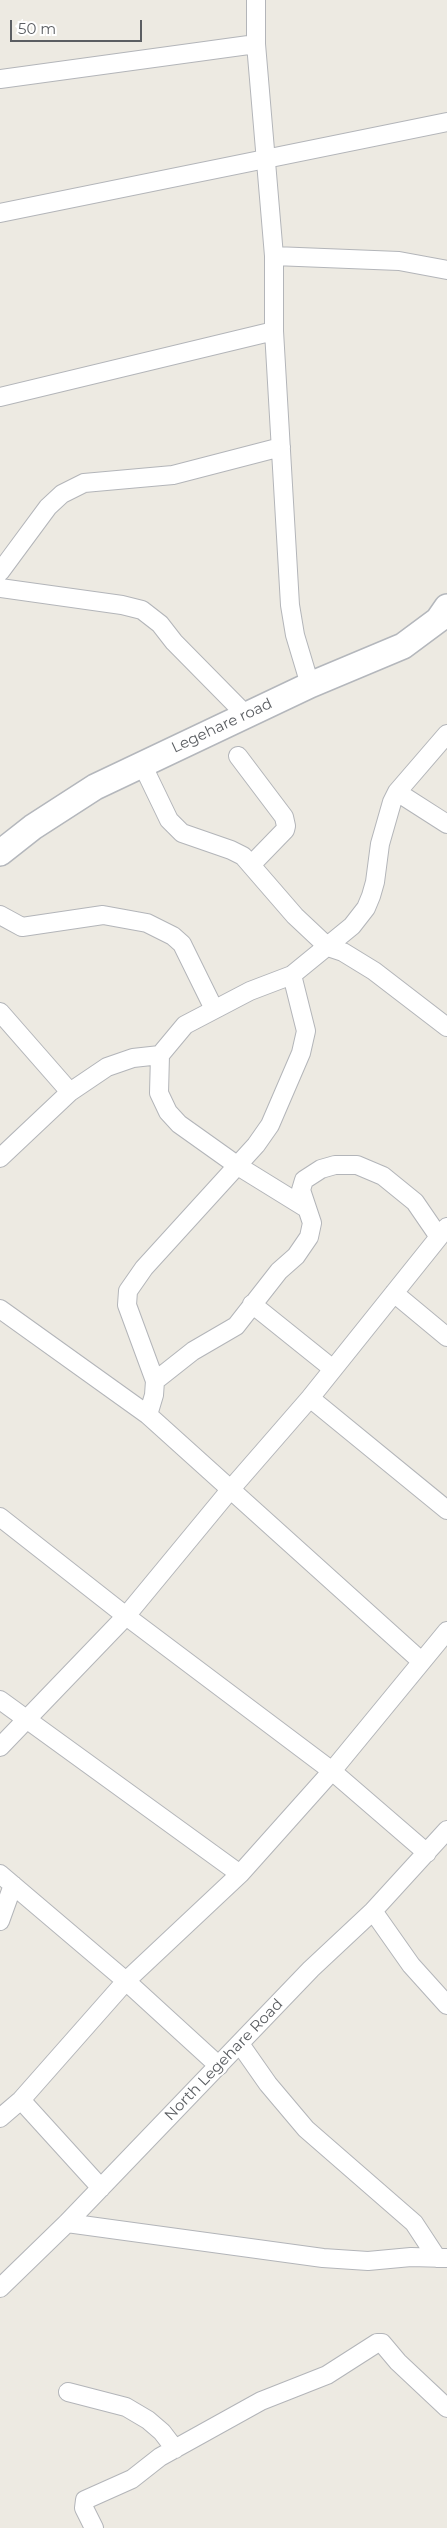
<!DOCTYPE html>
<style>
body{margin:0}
#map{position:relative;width:447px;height:2528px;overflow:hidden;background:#edeae2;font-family:Montserrat,sans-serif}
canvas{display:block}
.scale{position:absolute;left:10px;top:20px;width:132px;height:22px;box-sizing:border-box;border:2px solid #5b5e62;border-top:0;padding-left:6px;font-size:15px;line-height:18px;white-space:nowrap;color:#5b5e62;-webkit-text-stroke:4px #fff;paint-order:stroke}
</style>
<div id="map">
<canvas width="447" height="2528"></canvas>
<div class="scale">50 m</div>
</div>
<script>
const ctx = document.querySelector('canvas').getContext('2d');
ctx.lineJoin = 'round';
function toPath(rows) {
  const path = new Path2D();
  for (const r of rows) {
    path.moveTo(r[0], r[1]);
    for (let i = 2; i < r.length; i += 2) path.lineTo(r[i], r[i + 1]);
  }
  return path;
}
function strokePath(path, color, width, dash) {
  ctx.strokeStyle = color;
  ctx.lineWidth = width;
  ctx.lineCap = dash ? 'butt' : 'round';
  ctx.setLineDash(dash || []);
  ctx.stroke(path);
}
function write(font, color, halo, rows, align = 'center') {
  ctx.font = font + ' Montserrat,sans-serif';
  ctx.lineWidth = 4;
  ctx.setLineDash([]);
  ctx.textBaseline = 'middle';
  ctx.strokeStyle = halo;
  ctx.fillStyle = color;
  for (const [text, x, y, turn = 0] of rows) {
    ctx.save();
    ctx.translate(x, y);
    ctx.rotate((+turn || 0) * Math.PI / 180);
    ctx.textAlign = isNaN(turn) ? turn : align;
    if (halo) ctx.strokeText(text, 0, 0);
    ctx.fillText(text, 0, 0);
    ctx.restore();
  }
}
const minor = toPath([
 [256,0,256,44,274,256,274,331,290,605,295,635,310,685],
 [0,79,256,44],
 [0,213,447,122],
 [274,256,399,261,447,270],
 [0,397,274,331],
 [0,572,48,507,62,494,84,483,173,475,281,447],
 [0,588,122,605,142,610,160,624,174,642,246,715],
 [238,756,284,817,286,826,285,830,252,864],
 [142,764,169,820,182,833,231,850,243,856,295,916,328,947,343,952,374,971,447,1027],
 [397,792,447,824],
 [0,915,22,927,103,915,147,923,173,936,182,944,214,1009],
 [0,1012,70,1092,0,1158],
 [160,1055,159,1093,168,1112,179,1124,238,1166,306,1208],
 [70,1092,107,1067,133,1058,160,1055,185,1025,250,991,292,975,352,926,366,908,371,896,375,882,380,844,392,802,397,792,447,734],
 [394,1293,447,1337],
 [252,1304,333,1369],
 [0,1309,148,1415,421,1661],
 [155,1381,193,1351,236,1326,279,1271,296,1256,309,1237,312,1223,301,1190,304,1180,321,1169,335,1165,357,1165,383,1176,415,1202,439,1237],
 [310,1398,447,1510],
 [148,1415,154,1395,155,1381,127,1305,128,1291,144,1268,256,1145,270,1125,301,1053,306,1031,292,975],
 [0,1517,126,1616,332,1771,427,1853],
 [0,1700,240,1874],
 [0,1747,126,1616,230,1490,310,1398,447,1227],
 [0,1874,126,1981,219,2066],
 [373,1911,411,1965,447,2005],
 [0,1921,13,1885],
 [240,2044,268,2084,306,2129,414,2223,437,2258],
 [21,2100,101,2188],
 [0,2118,21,2100,126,1981,240,1874,332,1771,447,1631],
 [67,2223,323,2258,368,2261,411,2257,447,2258],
 [0,2288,67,2223,311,1969,373,1911,447,1830],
 [68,2392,126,2407,148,2420,162,2432,175,2449],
 [94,2528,84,2508,85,2500,132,2479,160,2457,261,2401,327,2375,377,2343,382,2343,398,2362,447,2408]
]);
const secondary = toPath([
 [0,853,33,827,95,787,310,685,403,646,438,620,447,607]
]);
const streetNames = [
 ["Legehare road",222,726,-25],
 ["North Legehare Road",224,2060,-46]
];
strokePath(minor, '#b3b5b9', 20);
strokePath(secondary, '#b4b7bc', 28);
strokePath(minor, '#fff', 18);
strokePath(secondary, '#fff', 25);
write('15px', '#5b5e62', '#fff', streetNames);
</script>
